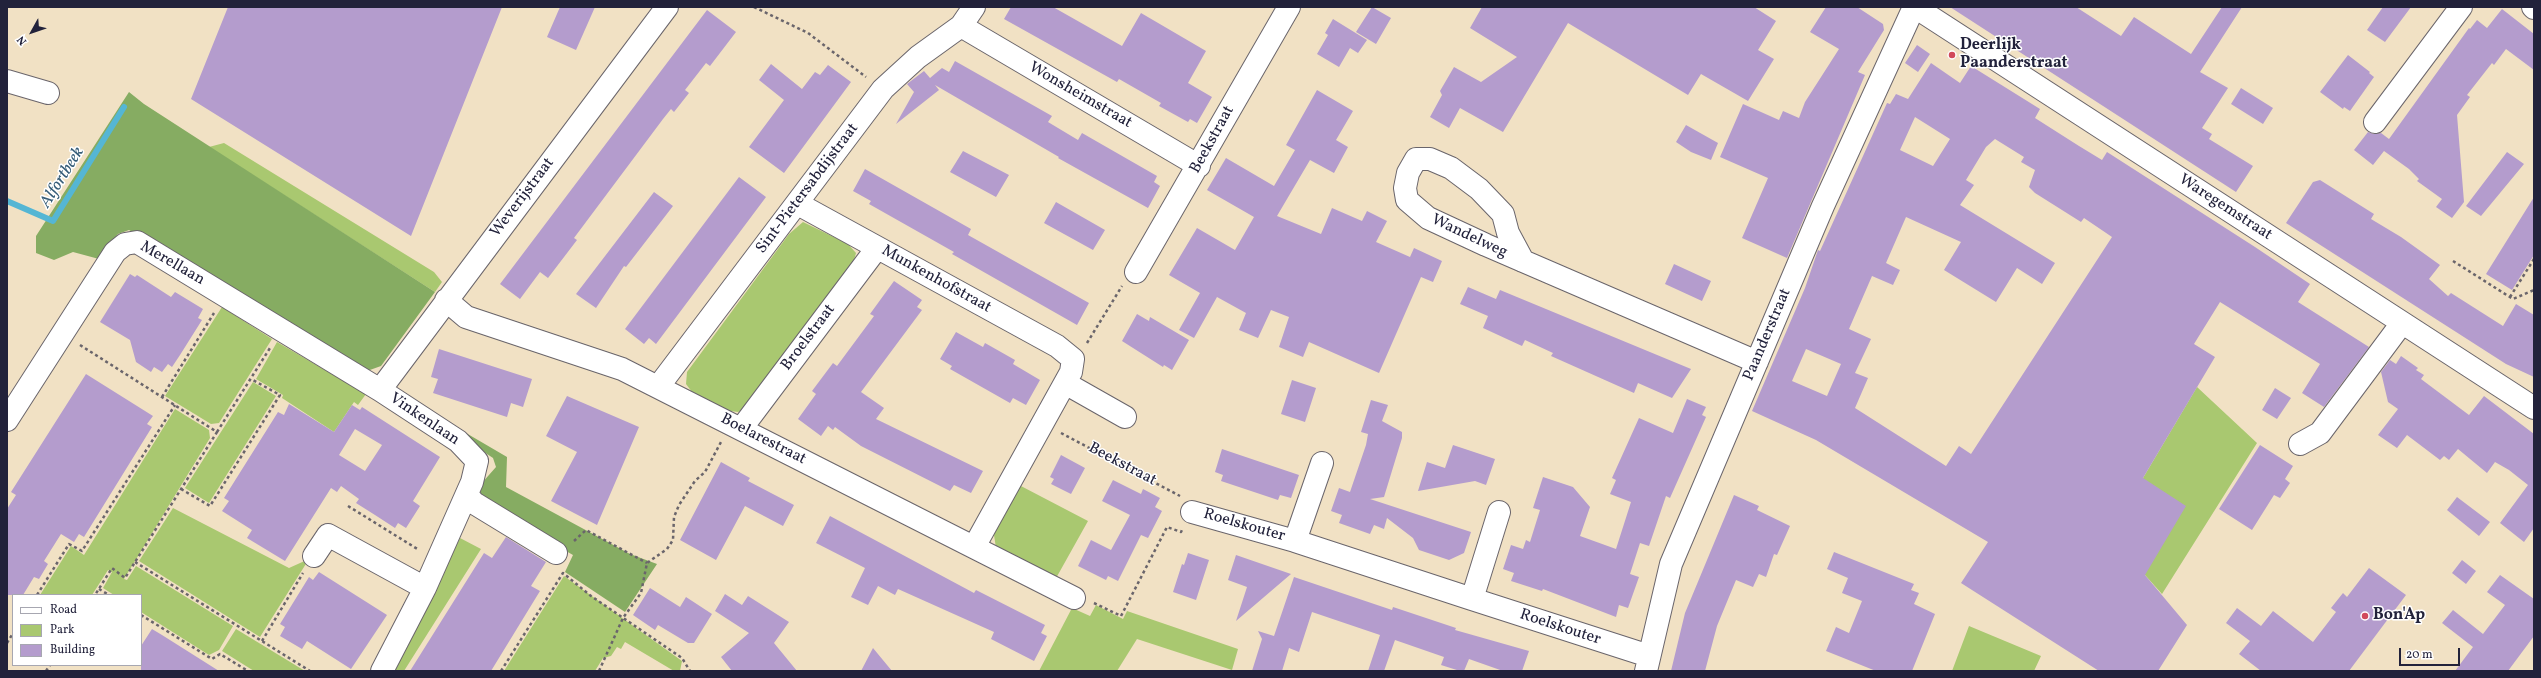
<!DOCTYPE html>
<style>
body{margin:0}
#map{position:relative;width:2541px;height:678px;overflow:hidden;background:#f1e1c4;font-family:Vollkorn,serif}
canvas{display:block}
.frame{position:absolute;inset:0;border:8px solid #22223b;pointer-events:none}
.legend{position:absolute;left:12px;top:594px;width:130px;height:72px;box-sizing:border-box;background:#fff;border:1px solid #a7a7b1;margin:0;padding:5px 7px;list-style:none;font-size:12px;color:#22223b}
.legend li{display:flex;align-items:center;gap:8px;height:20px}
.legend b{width:20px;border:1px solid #a7a7b1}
.north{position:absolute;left:12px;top:12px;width:40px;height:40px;-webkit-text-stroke:3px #fff;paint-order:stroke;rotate:230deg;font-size:11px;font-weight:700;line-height:16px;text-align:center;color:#22223b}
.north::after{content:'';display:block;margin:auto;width:14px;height:18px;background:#22223b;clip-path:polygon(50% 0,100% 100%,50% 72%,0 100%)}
.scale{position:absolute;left:2399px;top:648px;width:61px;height:18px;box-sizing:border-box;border:2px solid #22223b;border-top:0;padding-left:5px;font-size:12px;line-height:14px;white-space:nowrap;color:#22223b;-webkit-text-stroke:3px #fff;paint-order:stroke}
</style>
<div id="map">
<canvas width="2541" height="678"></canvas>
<div class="frame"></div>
<ul class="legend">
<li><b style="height:5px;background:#fff"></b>Road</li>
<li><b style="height:11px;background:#a9c870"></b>Park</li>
<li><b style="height:11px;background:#b49ccd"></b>Building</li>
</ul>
<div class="north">N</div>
<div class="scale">20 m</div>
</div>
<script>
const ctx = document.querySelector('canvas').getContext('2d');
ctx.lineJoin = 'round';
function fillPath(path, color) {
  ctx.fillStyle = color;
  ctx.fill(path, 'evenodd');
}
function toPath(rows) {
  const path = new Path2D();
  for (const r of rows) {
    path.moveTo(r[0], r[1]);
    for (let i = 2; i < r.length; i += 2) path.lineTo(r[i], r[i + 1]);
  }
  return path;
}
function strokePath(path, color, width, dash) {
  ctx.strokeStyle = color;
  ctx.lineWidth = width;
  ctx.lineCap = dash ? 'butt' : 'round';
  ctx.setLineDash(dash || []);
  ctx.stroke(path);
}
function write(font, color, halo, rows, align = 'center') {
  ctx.font = font + ' Vollkorn,serif';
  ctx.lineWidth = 3;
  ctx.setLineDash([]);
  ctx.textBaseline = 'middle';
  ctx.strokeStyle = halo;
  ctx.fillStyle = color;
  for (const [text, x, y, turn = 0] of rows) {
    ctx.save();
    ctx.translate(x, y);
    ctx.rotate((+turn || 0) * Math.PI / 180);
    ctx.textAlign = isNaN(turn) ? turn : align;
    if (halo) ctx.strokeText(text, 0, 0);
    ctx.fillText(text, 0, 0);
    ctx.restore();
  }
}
const green = toPath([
 [224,143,434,272,442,282,435,292,209,147],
 [803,222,848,244,856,253,852,268,749,407,738,412,730,411,692,392,686,384,687,372,789,234],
 [222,307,272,339,219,423,211,424,165,396],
 [277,342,366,394,358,405,354,402,334,432,282,398,283,395,256,379],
 [253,382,276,396,209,503,185,488],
 [2197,387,2257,443,2162,594,2145,575,2143,478],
 [175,409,209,430,210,438,124,579,127,580,136,566,233,626,219,650,209,655,141,612,141,595,114,595,103,588,112,572,108,570,92,595,40,595,71,546,84,555],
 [1019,485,1088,521,1055,580,996,548,994,535,997,524],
 [173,508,289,568,309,559,260,637,139,561],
 [460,538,481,549,404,671,393,671],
 [564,576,682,661,680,671,674,671,625,642,621,649,617,647,611,656,603,658,595,671,504,671],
 [1096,605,1123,619,1127,611,1238,649,1232,670,1137,639,1117,671,1039,671,1072,608,1090,616],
 [1969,626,2041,656,2034,671,1952,671],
 [236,629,305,671,254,671,222,651]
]);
const forest = toPath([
 [129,92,144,104,435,292,381,366,367,371,129,230,118,234,99,259,73,252,54,260,36,253,36,236],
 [466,433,507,457,506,487,630,554,657,564,625,612,565,572,573,555,494,510,480,497,481,484,496,467,493,458,463,438]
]);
const stream = toPath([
 [7,201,53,221,124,107]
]);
const building = toPath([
 [228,7,502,7,411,236,191,99],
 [560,7,595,7,576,50,547,37],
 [1011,7,1053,7,1122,46,1141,13,1206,51,1188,83,1212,97,1197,123,1190,119,1188,122,1159,106,1161,103,1119,79,1117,82,1004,19],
 [1372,7,1391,18,1376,44,1356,32],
 [1482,7,1754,7,1776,21,1758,50,1774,59,1748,101,1701,74,1688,95,1568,23,1503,132,1460,108,1449,128,1430,117,1442,95,1440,91,1454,67,1481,82,1517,57,1470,28],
 [1826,7,1857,7,1883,24,1884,30,1858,72,1865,75,1787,258,1742,238,1768,178,1720,157,1743,104,1779,120,1783,111,1799,118,1805,102,1839,49,1810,32],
 [1950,7,2076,7,2121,36,2134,17,2191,54,2222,7,2242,7,2200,72,2228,88,2202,128,2212,134,2209,139,2253,166,2236,192],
 [2383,7,2411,7,2385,42,2367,30],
 [2502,9,2534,34,2534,70,2506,49,2494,65,2492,63,2467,95,2470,97,2457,115,2464,202,2452,218,2436,207,2442,199,2417,181,2419,179,2409,169,2384,151,2373,165,2354,150,2368,132,2374,134,2381,133,2389,139,2469,28,2470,29,2477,20,2487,28],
 [707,10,736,32,710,66,706,63,685,90,689,93,674,112,671,109,663,119,574,238,577,240,548,278,540,272,520,299,500,284],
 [1333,19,1367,40,1358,53,1350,48,1339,67,1317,54,1328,35,1325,33],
 [1917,45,1930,54,1918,72,1905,63],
 [2348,55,2370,72,2369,73,2374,77,2350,111,2344,107,2343,109,2320,92],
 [955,61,1052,116,1048,122,1078,140,1082,133,1157,176,1154,182,1160,186,1148,208,1058,158,1059,157,935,85,939,90,896,124,914,92,907,84,924,71,930,78,942,68,949,72],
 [1931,63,1960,83,1971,66,2040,109,2035,118,2079,146,2102,160,2107,152,2255,247,2310,284,2298,302,2369,347,2324,407,2302,393,2320,364,2220,302,2194,344,2215,357,2143,478,2186,506,2145,575,2187,625,2158,671,2099,671,1961,583,1988,542,1816,440,1752,411,1805,288,1818,250,1820,251,1887,103,1890,104,1896,94,1908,99],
 [1915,117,1950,139,1933,166,1900,150],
 [1995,139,2024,157,2021,162,2035,170,2029,187,2035,193,2081,222,2084,218,2112,237,1971,454,1959,446,1946,466,1855,408,1868,378,1855,373,1871,339,1849,329,1872,276,1893,285,1900,270,1886,263,1906,217,1961,242,1944,270,1996,302,2017,268,2042,284,2055,263,1960,205,1974,185,1966,180,1986,147],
 [1806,349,1841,364,1827,396,1792,381],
 [771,64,802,89,815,72,820,75,828,65,851,82,784,173,749,147,784,100,759,80],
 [2241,88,2273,108,2263,124,2231,104],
 [1317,90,1353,111,1336,140,1348,147,1334,173,1310,160,1277,216,1321,234,1332,208,1362,221,1367,211,1387,221,1376,242,1410,257,1414,248,1442,261,1433,282,1421,277,1379,373,1309,342,1303,357,1279,347,1289,317,1271,310,1258,338,1239,330,1246,313,1217,297,1194,338,1179,330,1200,293,1169,275,1197,228,1235,250,1254,217,1207,190,1226,158,1274,186,1295,150,1286,145],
 [1686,125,1718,143,1711,160,1691,152,1676,142],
 [963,151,1009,175,996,197,950,172],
 [2507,152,2524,164,2481,216,2466,206],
 [865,169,971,229,968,235,1089,303,1077,325,952,254,954,252,869,204,871,201,853,191],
 [739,177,766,197,656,344,649,338,644,344,625,329],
 [2320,180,2374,214,2371,219,2401,237,2440,265,2429,279,2448,296,2451,293,2503,326,2516,304,2534,315,2534,377,2506,364,2286,223,2313,182],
 [654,192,673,206,626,267,624,266,596,308,576,294],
 [2534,197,2534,255,2512,290,2486,274],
 [1056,202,1105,230,1093,250,1044,223],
 [1674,264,1711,281,1702,301,1665,284],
 [130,274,135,277,137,275,171,297,175,292,203,309,198,318,202,320,180,355,172,367,168,364,162,372,154,367,151,372,136,362,130,340,100,322],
 [894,281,922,300,917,307,922,310,861,392,884,408,876,419,983,471,971,493,954,485,950,491,861,446,835,427,833,430,828,426,821,436,798,419,816,394,812,391,833,363,837,366,874,316,870,314],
 [1468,287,1496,299,1500,290,1691,369,1672,398,1638,383,1634,393,1551,356,1553,353,1525,340,1522,346,1483,328,1488,316,1460,304],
 [1137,314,1149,321,1150,317,1189,340,1172,370,1164,365,1163,367,1122,341],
 [956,332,983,347,985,343,1015,360,1013,364,1040,380,1026,405,1013,398,1010,403,950,369,952,366,940,359],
 [439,349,532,379,523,407,511,403,507,417,433,393,438,379,431,377],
 [2401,356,2418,368,2416,370,2424,375,2421,379,2469,415,2484,396,2534,434,2534,528,2524,542,2500,523,2528,485,2509,470,2495,462,2487,473,2458,449,2449,460,2444,456,2440,460,2407,435,2397,448,2378,435,2398,409,2388,402,2381,372,2390,360,2396,364],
 [86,374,153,416,147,424,152,427,84,537,79,534,74,542,61,534,44,561,48,564,39,579,34,577,23,595,7,595,7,509,16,495,11,492],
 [1292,380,1316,388,1305,422,1281,414],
 [2275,388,2291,398,2277,419,2262,410],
 [567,396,639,427,597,525,551,501,577,452,546,436],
 [1687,399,1706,407,1702,415,1706,417,1670,498,1666,496,1649,546,1640,543,1630,574,1639,577,1628,608,1619,605,1616,617,1543,589,1542,591,1511,581,1514,573,1503,569,1511,545,1523,549,1526,540,1530,542,1540,510,1533,508,1543,477,1573,487,1590,507,1580,536,1616,549,1631,502,1610,494,1616,480,1612,478,1639,418,1673,433],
 [1371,400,1388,405,1382,421,1402,432,1402,438,1384,497,1370,499,1471,532,1464,553,1449,560,1419,550,1413,538,1387,518,1384,529,1374,525,1370,534,1339,523,1342,515,1331,511,1339,488,1350,492,1366,445,1368,434,1361,432],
 [289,404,334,432,352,405,360,410,362,407,440,457,413,501,420,506,406,528,398,523,395,528,375,515,356,503,359,499,341,486,337,492,331,488,285,561,247,538,252,530,222,511,229,501,224,498,278,412,284,415],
 [355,429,382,445,365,471,339,455],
 [1453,445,1495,459,1486,485,1475,481,1418,491,1427,462,1445,468],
 [2260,445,2293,466,2285,479,2290,483,2280,498,2274,495,2252,530,2219,509],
 [1222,449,1299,475,1291,498,1280,495,1278,500,1221,481,1223,475,1215,472],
 [1061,455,1085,468,1071,494,1051,484,1054,479,1050,477],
 [721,462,750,478,748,481,794,505,783,526,745,506,716,560,680,540],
 [1113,480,1141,494,1143,489,1160,498,1155,507,1162,511,1148,538,1141,535,1118,581,1108,576,1106,580,1078,566,1091,540,1111,550,1130,515,1102,501],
 [1734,495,1759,506,1757,510,1790,526,1777,555,1774,554,1766,577,1759,574,1753,587,1736,580,1717,626,1705,671,1671,671,1685,613],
 [2457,497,2490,522,2479,536,2447,510],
 [830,516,974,593,976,590,1045,625,1041,633,1047,636,1034,661,991,639,994,632,898,589,895,595,878,586,868,605,851,597,865,568,816,543],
 [506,537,546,562,531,586,540,591,491,671,410,671,484,553,492,558],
 [1834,552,1914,584,1911,590,1919,593,1914,604,1935,614,1912,671,1876,671,1826,651,1836,627,1849,633,1862,601,1842,593,1848,578,1827,569],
 [1188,553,1209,560,1196,600,1173,592,1182,564,1184,565],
 [1236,555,1291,574,1236,621,1247,587,1228,580],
 [2462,560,2476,571,2466,584,2452,573],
 [2369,568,2406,595,2349,671,2261,671,2239,654,2250,641,2226,623,2237,608,2261,626,2273,611,2313,642,2336,612,2331,608,2343,593,2347,597],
 [319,572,387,615,351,669,307,641,302,649,280,636,285,627,280,624,309,577,313,580],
 [2500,575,2534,599,2534,636,2508,671,2455,671,2473,647,2442,623,2453,610,2483,634,2505,605,2487,592],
 [1294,577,1392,610,1393,607,1456,628,1455,630,1529,651,1522,671,1503,671,1469,659,1464,671,1460,671,1441,665,1444,657,1395,640,1384,671,1368,671,1380,635,1312,612,1299,652,1289,648,1282,671,1252,671,1262,639,1258,631,1274,636],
 [650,588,680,607,686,597,712,614,694,643,688,643,658,625,655,630,633,615],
 [725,594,742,605,748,596,789,622,774,643,797,671,732,671,721,657,749,633,715,611],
 [152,629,162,635,219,671,141,671,141,646],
 [873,648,892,671,861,671]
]);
const path = toPath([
 [754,7,808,33,866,77],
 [2453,261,2513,299,2534,290],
 [2510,297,2534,259],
 [1087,343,1122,286],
 [80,345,217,432,125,578,112,568,95,595],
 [162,397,214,313],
 [217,432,270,348],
 [1061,433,1180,496],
 [181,489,210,506,280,395,251,379],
 [348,506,419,550],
 [574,541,586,530,647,563],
 [135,562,310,671],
 [99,589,109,595],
 [37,595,69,544,82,551,175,405],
 [1094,603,1121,616,1167,527,1181,532,1182,530],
 [141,615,212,659,220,654,248,671],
 [262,641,303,573],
 [7,643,13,633],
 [46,671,50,665],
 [501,671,563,573,591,596,682,658,690,671],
 [599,671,623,618,641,593,647,563,667,549,673,540,674,517,679,505,695,481,705,472,721,442]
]);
const minor = toPath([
 [1915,7,2534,408],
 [2533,7,2534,8],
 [961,26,1199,166],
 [7,81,48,93],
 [2375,122,2461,7],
 [798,204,1057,346,1073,359,1071,372,974,547],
 [1523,261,1508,233,1503,214,1479,189,1451,168,1430,159,1416,159,1408,173,1405,188,1407,200,1428,218,1486,245,1523,261,1757,362],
 [1136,272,1289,7],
 [446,300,466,317,622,369,1074,598],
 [1065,383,1125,417],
 [658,387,883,89,918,57,961,26,974,7],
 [380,390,667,7],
 [7,420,115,252,125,244,137,242,380,390,458,441,477,461,472,482,425,588,382,671],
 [741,429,877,248],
 [2300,444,2320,433,2402,323],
 [467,495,474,503,556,553],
 [1192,512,1295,541,1322,463],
 [1295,541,1472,599,1499,512],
 [314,556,328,535,425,588],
 [1472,599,1649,656],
 [1646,671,1671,564,1823,206,1914,7]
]);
const markers = [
 [1952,55,4,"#d1495b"],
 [2365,616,4,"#d1495b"]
];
const poiNames = [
 ["Deerlijk",1960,46],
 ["Paanderstraat",1960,64],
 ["Bon'Ap",2373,616]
];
const streetNames = [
 ["Wonsheimstraat",1080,96,30],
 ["Beekstraat",1213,140,-61],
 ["Sint-Pietersabdijstraat",808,189,-53],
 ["Weverijstraat",523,198,-53],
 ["Waregemstraat",2225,208,33],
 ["Wandelweg",1469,237,25],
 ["Merellaan",172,264,30],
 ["Munkenhofstraat",936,280,29],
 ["Paanderstraat",1768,335,-67],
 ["Broelstraat",809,338,-53],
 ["Vinkenlaan",424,420,34],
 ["Boelarestraat",763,440,27],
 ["Beekstraat",1122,465,28],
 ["Roelskouter",1244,526,16],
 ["Roelskouter",1560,628,18]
];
const waterNames = [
 ["Alfortbeek",63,178,-58]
];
fillPath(green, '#a9c870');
fillPath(forest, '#86ac62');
strokePath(stream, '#55b6d4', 6);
fillPath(building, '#b49ccd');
strokePath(minor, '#6a656b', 24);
strokePath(path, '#6a656b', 2.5, [3, 3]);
strokePath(minor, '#fff', 22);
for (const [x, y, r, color] of markers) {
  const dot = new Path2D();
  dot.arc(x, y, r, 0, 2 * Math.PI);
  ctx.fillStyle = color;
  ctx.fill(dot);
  strokePath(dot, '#fff', 1.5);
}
write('bold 16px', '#22223b', '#fff', poiNames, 'left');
write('16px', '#22223b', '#fff', streetNames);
write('italic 17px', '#365d78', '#fff', waterNames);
</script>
